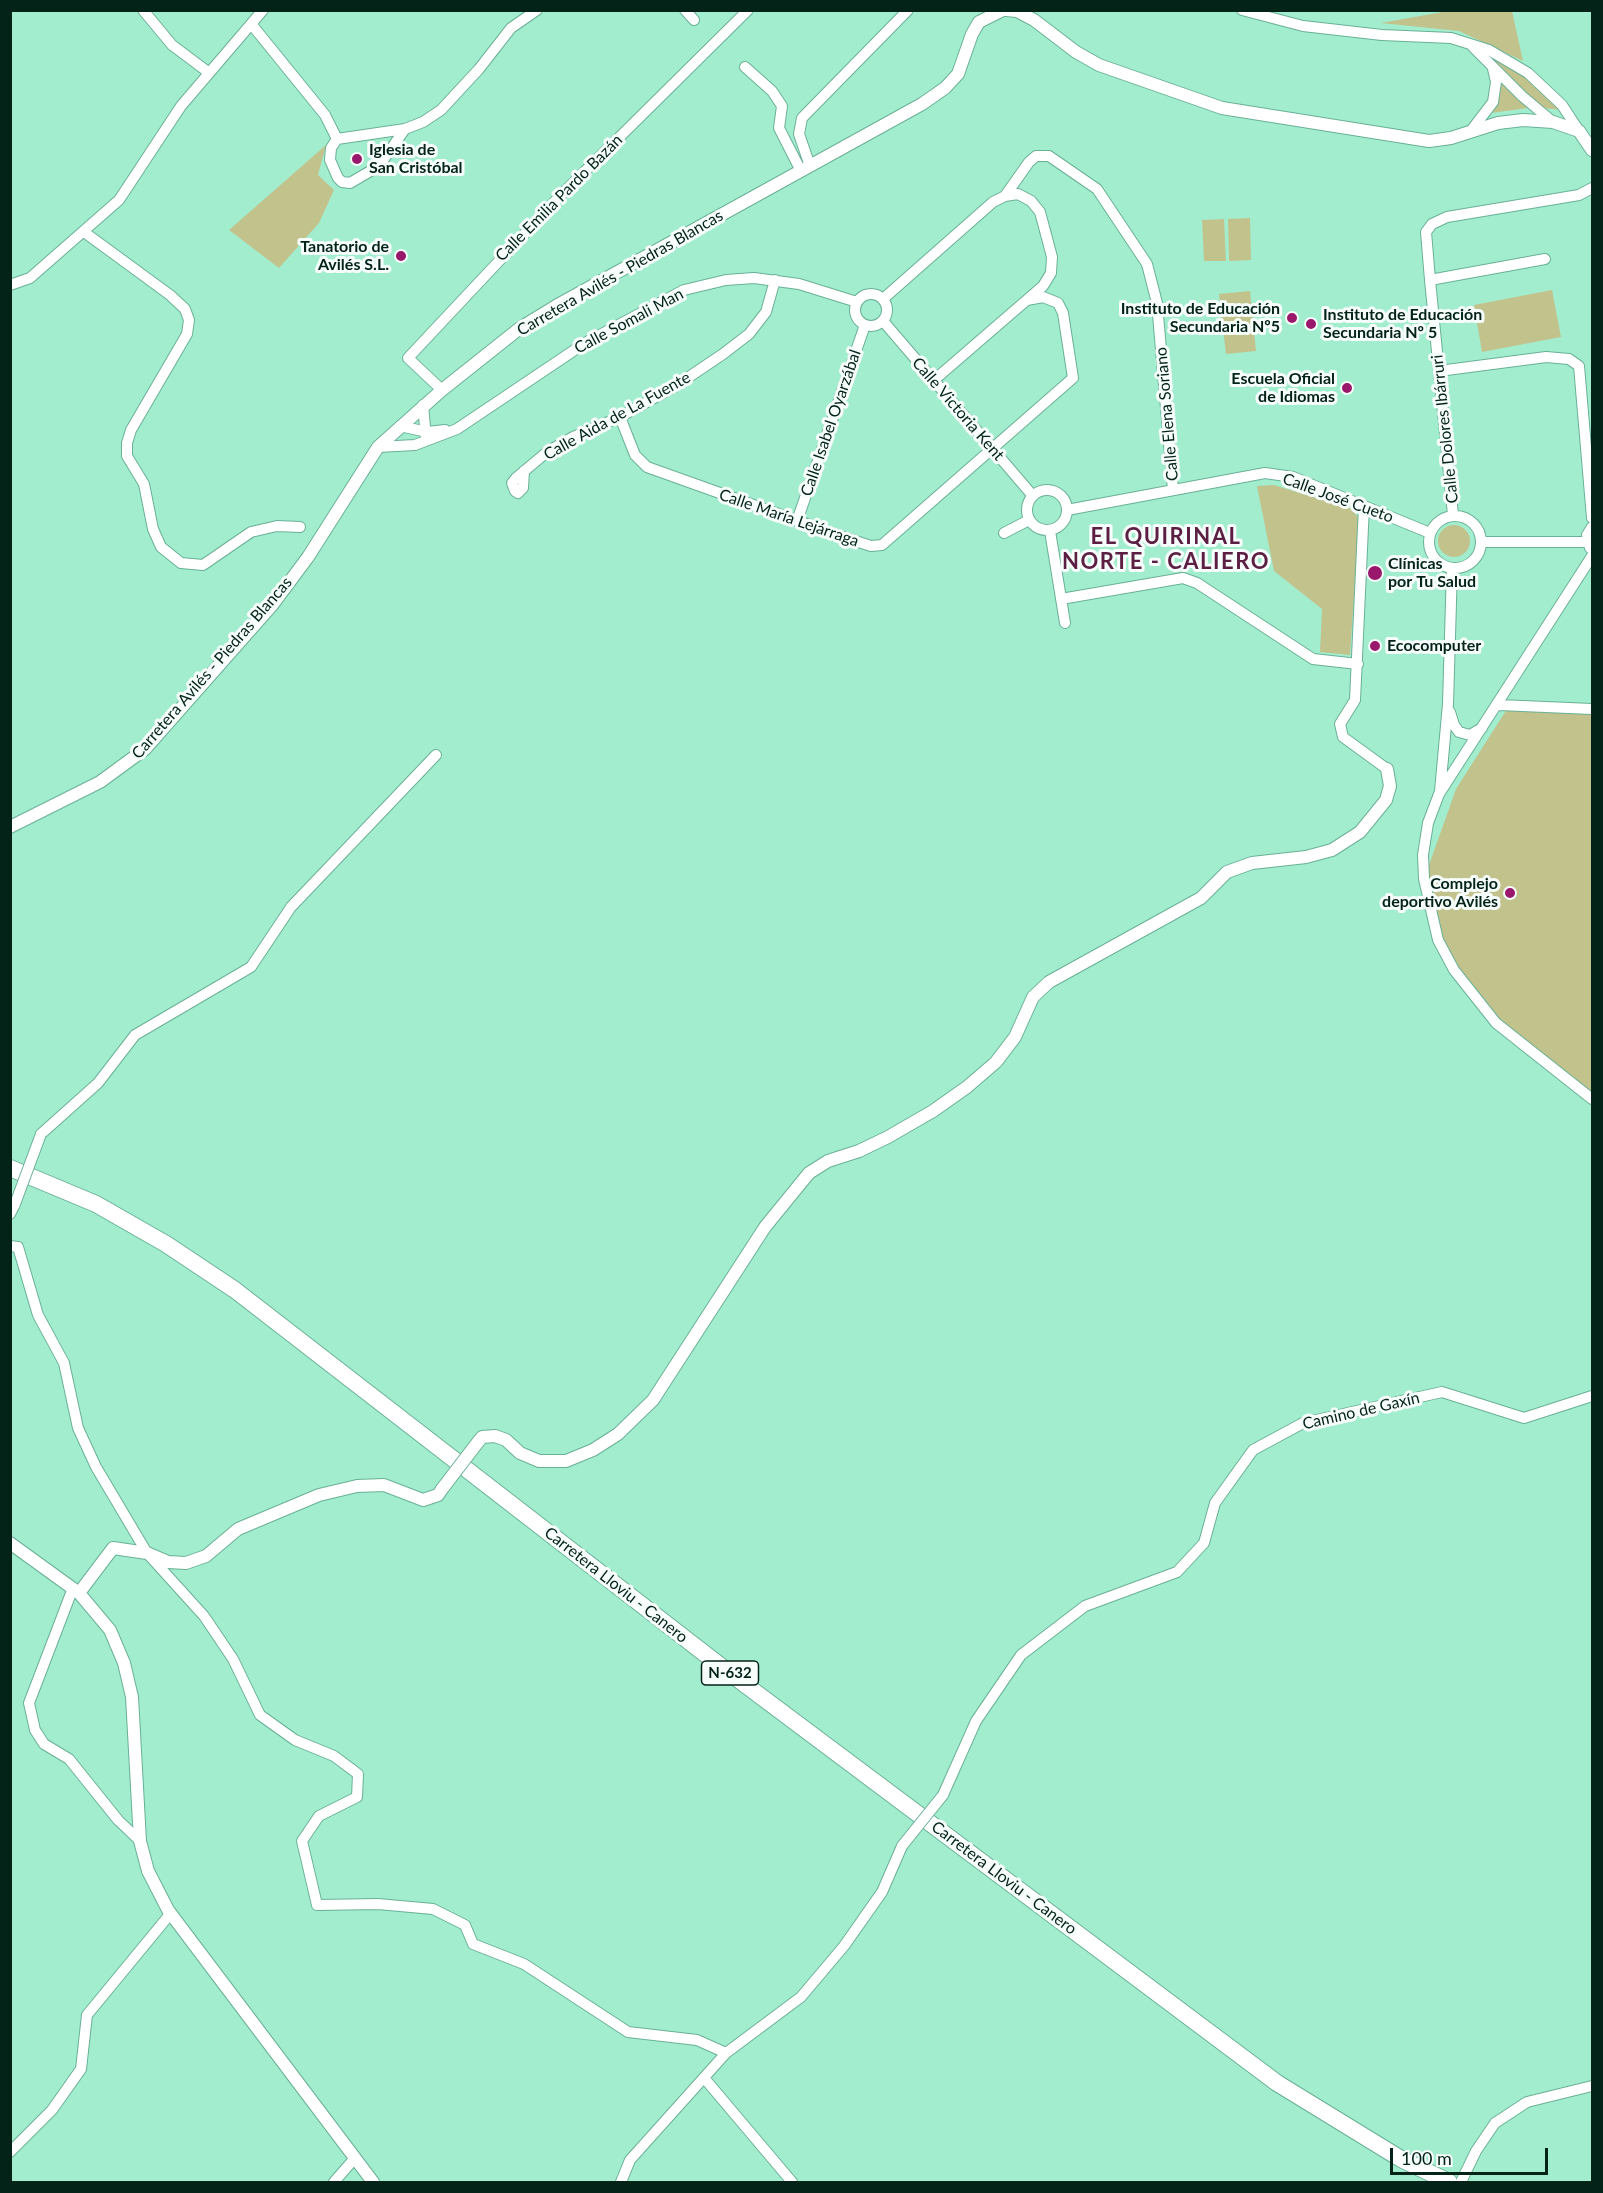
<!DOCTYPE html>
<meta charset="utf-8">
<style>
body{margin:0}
#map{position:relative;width:1603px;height:2193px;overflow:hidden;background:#a3edcf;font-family:Lato,sans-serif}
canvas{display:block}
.frame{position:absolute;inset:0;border:12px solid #032218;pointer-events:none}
.scale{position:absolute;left:1390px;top:2148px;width:158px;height:27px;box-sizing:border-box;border:3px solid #032218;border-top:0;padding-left:8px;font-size:18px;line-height:21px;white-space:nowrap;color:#032218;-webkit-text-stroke:4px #f6fdfa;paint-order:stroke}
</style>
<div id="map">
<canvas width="1603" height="2193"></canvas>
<div class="frame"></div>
<div class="scale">100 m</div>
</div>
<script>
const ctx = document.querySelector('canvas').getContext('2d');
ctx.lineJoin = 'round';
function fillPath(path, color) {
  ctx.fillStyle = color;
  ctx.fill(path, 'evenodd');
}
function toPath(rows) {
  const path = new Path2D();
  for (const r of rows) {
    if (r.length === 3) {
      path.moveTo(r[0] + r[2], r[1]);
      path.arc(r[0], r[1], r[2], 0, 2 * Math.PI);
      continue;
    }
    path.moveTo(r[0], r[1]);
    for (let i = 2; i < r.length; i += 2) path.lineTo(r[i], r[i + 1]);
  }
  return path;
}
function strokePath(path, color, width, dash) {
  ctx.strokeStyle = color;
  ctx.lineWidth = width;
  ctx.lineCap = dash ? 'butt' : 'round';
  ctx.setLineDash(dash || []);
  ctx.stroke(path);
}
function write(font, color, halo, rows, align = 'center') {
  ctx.font = font + ' Lato,sans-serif';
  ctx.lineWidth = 6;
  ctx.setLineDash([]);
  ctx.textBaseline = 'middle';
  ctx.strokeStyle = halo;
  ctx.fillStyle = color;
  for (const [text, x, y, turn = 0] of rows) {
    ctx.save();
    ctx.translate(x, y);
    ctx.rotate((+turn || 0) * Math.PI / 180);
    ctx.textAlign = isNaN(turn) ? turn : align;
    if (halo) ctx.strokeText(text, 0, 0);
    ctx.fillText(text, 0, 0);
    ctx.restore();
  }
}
const green = toPath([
 [1448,11,1512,11,1523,61,1459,31,1381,23],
 [1482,51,1527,78,1562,110,1542,108],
 [1498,80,1509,90,1528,108,1491,113],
 [326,145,318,175,334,190,319,223,279,268,229,230],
 [1250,218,1251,260,1229,261,1228,219],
 [1224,219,1226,261,1204,261,1202,220],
 [1552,290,1561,337,1482,352,1474,305],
 [1250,291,1256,351,1226,354,1219,294],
 [1274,485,1352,509,1357,516,1359,523,1350,655,1320,652,1322,609,1274,571,1257,486],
 [1454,541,16],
 [1507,709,1592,714,1592,1099,1496,1023,1438,940,1424,879,1456,789]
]);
const minor = toPath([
 [143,10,172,45,208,72],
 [685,10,694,20],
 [1242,10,1303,26,1382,35,1451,38,1489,50,1528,73,1562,105,1579,131],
 [252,25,325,115,337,139,331,148,330,160,338,178,342,182,350,183,379,166,405,129,423,122,441,110,479,69,511,28,537,10],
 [1473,47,1522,96,1553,122],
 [745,67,772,91,782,106,779,128,801,171],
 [1470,132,1493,102,1496,82,1493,69],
 [337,139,405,129],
 [810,166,799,134,802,118,908,10],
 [1005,196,1029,162,1036,156,1049,156,1097,189,1147,264,1157,303,1173,490],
 [84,232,170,295,185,309,189,320,187,334,131,430,127,443,127,456,144,484,153,529,161,547,181,563,203,565,251,532,277,526,300,527],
 [1430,280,1426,232,1432,224,1447,217,1579,195,1592,188],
 [10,285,30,278,119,200,181,106,263,10],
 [871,310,16],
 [883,299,993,202,1005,196,1018,194,1031,201,1040,212,1052,257,1051,273,1043,286,933,381],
 [883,321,1033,496],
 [1439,371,1546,357,1569,359,1579,366,1592,518],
 [442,390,408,358,560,196,748,10],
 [423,405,426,438],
 [620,417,635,455,647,467,840,536,871,546,882,545,1073,378,1063,313,1058,303,1043,297,1027,300],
 [400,426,427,432,445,430],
 [378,447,415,445,457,429,585,343,684,290,726,280,754,278,799,284,857,302],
 [524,471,523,488,518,493,515,491,512,483,516,478,547,452,573,437,620,417,674,387,723,354,749,334,766,312,775,280],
 [1047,510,20],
 [1364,506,1355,700,1340,724,1343,737,1387,769],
 [1067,510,1265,473,1293,477,1430,533],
 [1453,515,1430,280,1545,259],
 [1455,542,26],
 [797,521,865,325],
 [1050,531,1065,623],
 [1004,533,1029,520],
 [1482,542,1587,542],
 [1590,548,1587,535,1592,527],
 [1592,556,1439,794,1428,823,1423,855,1424,879,1438,940,1454,970,1496,1023,1592,1099],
 [1061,599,1183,578,1197,583,1313,659,1358,664],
 [1499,705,1592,709],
 [1450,712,1454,725,1459,732,1470,735,1482,728],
 [1440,791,1448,704,1452,568],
 [41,1134,98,1083,135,1035,251,967,291,907,436,755],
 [10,1214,15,1204],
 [10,1246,18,1247,38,1315,64,1363,78,1428,96,1467,147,1553,204,1616,233,1659,260,1715,295,1740,334,1756,358,1774,357,1797,319,1816,302,1841,317,1905,378,1904,433,1909,465,1925,473,1944,524,1964,628,2032,697,2040,726,2053],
 [73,1588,29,1703,35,1730,44,1744,69,1759,118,1820,140,1841],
 [943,1795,976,1721,1021,1655,1085,1606,1177,1572,1204,1543,1215,1503,1253,1450,1303,1423,1442,1392,1524,1418,1592,1396],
 [705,2079,792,2182],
 [10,2152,52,2110,81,2069,87,2015,171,1913],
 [334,2182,355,2158],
 [621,2182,630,2160,726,2053,801,1997,844,1946,882,1892,902,1846],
 [1461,2182,1476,2151,1495,2123,1527,2102,1592,2086]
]);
const tertiary = toPath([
 [1006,10,1017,11,1034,20,1076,52,1099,65,1222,108,1429,141,1451,138,1498,123,1523,120,1553,122,1579,131,1592,150],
 [10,827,100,782,145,749,273,604,308,557,378,447,442,390,520,328,556,306,922,104,945,88,958,74,972,34,979,22,1003,10],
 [478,1442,482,1437,495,1436,506,1440,520,1453,539,1461,566,1461,593,1450,618,1434,653,1400,765,1227,809,1173,828,1161,859,1151,888,1137,933,1111,967,1087,996,1062,1015,1037,1033,997,1049,982,1201,898,1227,872,1252,863,1306,857,1332,850,1360,832,1386,800,1390,786,1387,769],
 [10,1543,79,1593,110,1630,124,1663,132,1697,140,1841,148,1871,168,1910,373,2182],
 [79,1593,113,1548,147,1553,168,1562,186,1563,206,1556,238,1529,319,1495,357,1486,384,1485,423,1500,438,1495,442,1489]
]);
const trunk = toPath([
 [10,1168,96,1204,166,1244,235,1290,731,1674,1277,2083,1401,2159,1449,2182]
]);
const minorBridge = toPath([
 [15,1204,41,1134],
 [902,1846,943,1795]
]);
const tertiaryBridge = toPath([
 [442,1489,478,1442]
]);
const markers = [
 [357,159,6,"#9a186c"],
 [401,256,6,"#9a186c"],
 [1292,318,6,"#9a186c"],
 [1311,324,6,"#9a186c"],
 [1347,388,6,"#9a186c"],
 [1375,573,8,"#9a186c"],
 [1375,646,6,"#9a186c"],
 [1510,893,6,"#9a186c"]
];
const shields = [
 [730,1673,57]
];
const shieldNames = [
 ["N-632",730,1673]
];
const poiNames = [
 ["Iglesia de",369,150],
 ["San Cristóbal",369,168],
 ["Tanatorio de",389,247,"right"],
 ["Avilés S.L.",389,265,"right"],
 ["Instituto de Educación",1280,309,"right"],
 ["Secundaria Nº5",1280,327,"right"],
 ["Instituto de Educación",1323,315],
 ["Secundaria Nº 5",1323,333],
 ["Escuela Oficial",1335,379,"right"],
 ["de Idiomas",1335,397,"right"],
 ["Clínicas",1388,564],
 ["por Tu Salud",1388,582],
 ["Ecocomputer",1387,646],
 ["Complejo",1498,884,"right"],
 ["deportivo Avilés",1498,902,"right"]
];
const streetNames = [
 ["Calle Emilia Pardo Bazán",559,198,-45],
 ["Carretera Avilés - Piedras Blancas",620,273,-30],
 ["Calle Somali Man",629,321,-28],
 ["Calle Victoria Kent",958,409,49],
 ["Calle Elena Soriano",1167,414,-95],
 ["Calle Aida de La Fuente",617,416,-29],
 ["Calle Isabel Oyarzábal",831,423,-71],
 ["Calle Dolores Ibárruri",1445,429,-96],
 ["Calle José Cueto",1338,498,20],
 ["Calle María Lejárraga",789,518,19],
 ["Carretera Avilés - Piedras Blancas",212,668,-49],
 ["Camino de Gaxín",1361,1411,-13],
 ["Carretera Lloviu - Canero",616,1585,38],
 ["Carretera Lloviu - Canero",1004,1878,37]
];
const districtNames = [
 ["EL QUIRINAL",1166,537],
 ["NORTE - CALIERO",1166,562]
];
fillPath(green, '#c2c28d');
strokePath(minor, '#69b195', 12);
strokePath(tertiary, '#69b195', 14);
strokePath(trunk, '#69b195', 18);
strokePath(minor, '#fff', 10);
strokePath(tertiary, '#fff', 12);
strokePath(trunk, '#fff', 16);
strokePath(minorBridge, '#69b195', 12, []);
strokePath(tertiaryBridge, '#69b195', 14, []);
strokePath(minorBridge, '#fff', 10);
strokePath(tertiaryBridge, '#fff', 12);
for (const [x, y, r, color] of markers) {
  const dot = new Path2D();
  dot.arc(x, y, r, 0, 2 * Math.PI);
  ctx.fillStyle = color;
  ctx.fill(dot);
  strokePath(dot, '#f6fdfa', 2);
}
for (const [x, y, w] of shields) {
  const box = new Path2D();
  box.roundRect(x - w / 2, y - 12, w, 24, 4.5);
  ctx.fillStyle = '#f6fdfa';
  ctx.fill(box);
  strokePath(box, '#032218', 1.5);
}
write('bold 15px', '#032218', null, shieldNames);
write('bold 16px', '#032218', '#f6fdfa', poiNames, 'left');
write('16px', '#032218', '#f6fdfa', streetNames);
ctx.letterSpacing = '1.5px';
write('bold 22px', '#5c1f43', '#f6fdfa', districtNames);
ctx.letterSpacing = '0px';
</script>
